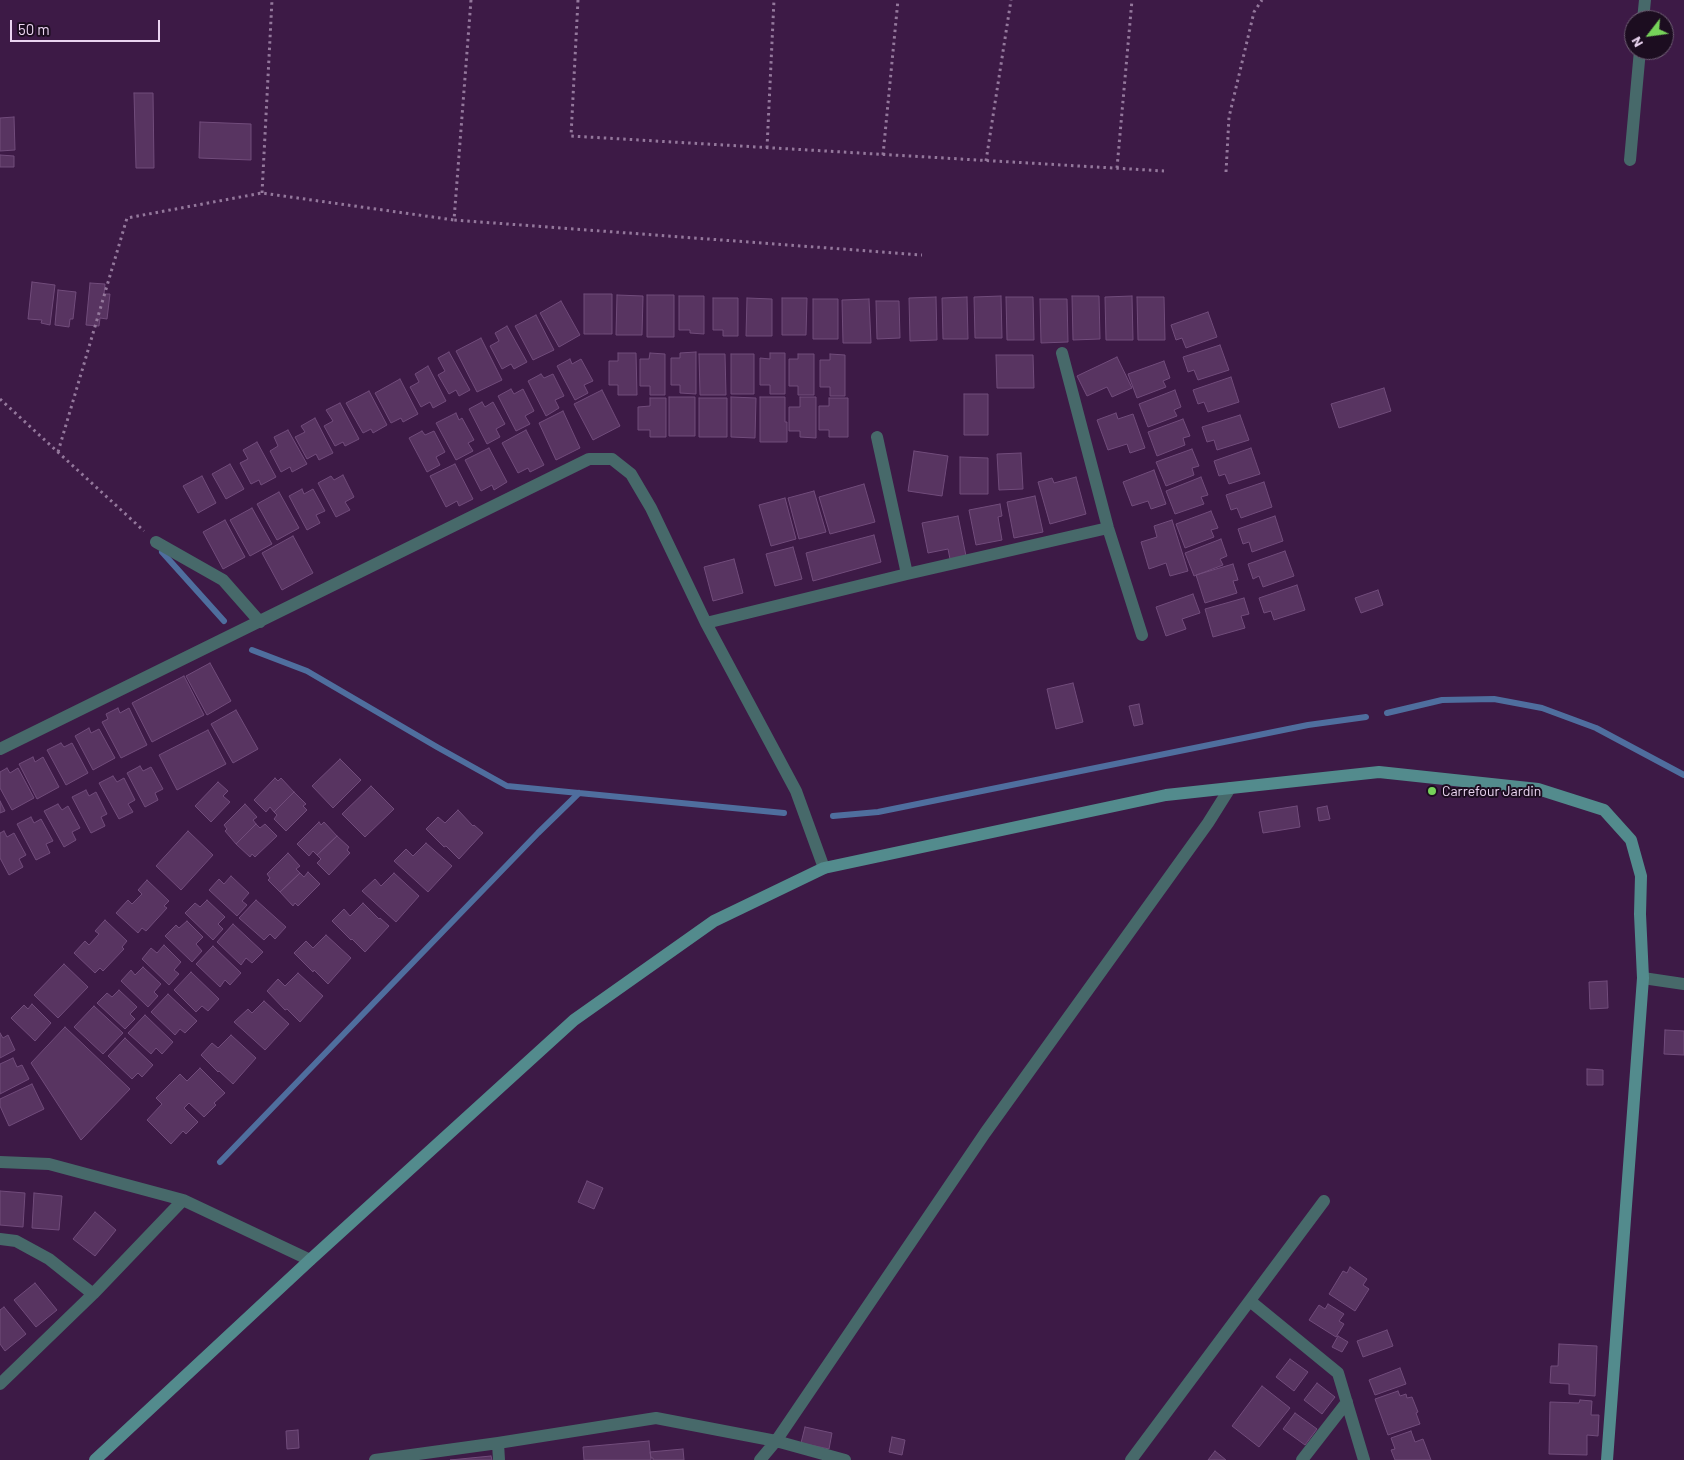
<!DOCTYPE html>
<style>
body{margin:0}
#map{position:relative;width:1684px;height:1460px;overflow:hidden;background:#3d1a46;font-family:Barlow,sans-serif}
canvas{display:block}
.north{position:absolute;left:1624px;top:10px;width:50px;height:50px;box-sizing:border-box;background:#1c0d20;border:1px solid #6e5d73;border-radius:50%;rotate:240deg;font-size:14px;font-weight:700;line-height:20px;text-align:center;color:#ead4f0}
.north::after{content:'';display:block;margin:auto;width:18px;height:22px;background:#76d25a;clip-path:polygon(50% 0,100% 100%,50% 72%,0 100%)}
.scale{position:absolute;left:10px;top:20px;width:150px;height:22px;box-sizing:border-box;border:2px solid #ead4f0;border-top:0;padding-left:6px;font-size:15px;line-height:18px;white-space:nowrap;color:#ead4f0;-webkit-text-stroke:4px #1c0d20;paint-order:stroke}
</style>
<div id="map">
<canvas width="1684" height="1460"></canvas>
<div class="north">N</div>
<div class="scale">50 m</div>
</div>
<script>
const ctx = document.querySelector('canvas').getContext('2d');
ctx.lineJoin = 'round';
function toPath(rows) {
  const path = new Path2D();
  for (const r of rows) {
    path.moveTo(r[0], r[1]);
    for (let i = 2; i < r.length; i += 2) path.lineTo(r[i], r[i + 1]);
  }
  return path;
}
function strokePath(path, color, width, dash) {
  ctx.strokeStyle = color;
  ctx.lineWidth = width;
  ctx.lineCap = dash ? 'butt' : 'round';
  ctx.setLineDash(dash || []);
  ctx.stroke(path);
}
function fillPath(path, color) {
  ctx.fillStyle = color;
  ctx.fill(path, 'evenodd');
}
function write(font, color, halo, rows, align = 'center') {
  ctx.font = font + ' Barlow,sans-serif';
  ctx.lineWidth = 4;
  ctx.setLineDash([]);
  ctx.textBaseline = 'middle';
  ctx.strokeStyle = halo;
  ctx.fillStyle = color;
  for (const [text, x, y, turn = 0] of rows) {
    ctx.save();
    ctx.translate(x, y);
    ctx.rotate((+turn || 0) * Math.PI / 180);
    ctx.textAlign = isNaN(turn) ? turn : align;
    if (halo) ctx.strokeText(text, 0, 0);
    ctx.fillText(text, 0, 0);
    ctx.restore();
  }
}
const stream = toPath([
 [162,552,224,621],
 [252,650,307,671,437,747,507,786,784,813],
 [1387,713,1442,700,1494,699,1542,708,1596,728,1684,775],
 [833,816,878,812,1308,725,1366,717],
 [220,1162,538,833,579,793]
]);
const building = toPath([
 [134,93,153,93,154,168,136,168,134,93],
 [14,117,15,150,0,151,0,118,14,117],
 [200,122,251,124,251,160,199,158,200,122],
 [0,155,14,156,14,167,0,167,0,155],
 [32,282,55,285,50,325,41,323,42,320,28,319,32,282],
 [90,283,105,284,104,294,110,294,107,319,100,318,99,326,86,325,90,283],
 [58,290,76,292,73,319,70,319,69,327,55,325,58,290],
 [584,294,612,294,612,334,584,334,584,294],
 [617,295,643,296,642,335,616,335,617,295],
 [647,295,674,295,674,337,647,337,647,295],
 [679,296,704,296,704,334,690,333,690,330,679,330,679,296],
 [1001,296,1002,338,975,338,974,297,1001,296],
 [1072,296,1099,296,1100,339,1073,340,1072,296],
 [1132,296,1133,340,1106,340,1105,297,1132,296],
 [936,297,937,340,910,341,909,298,936,297],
 [967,297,968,339,943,339,942,298,967,297],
 [1006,297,1033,297,1034,340,1007,340,1006,297],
 [1137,297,1164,297,1165,340,1138,340,1137,297],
 [713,298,738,298,738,336,723,336,723,330,713,330,713,298],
 [747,298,772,299,772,336,746,336,747,298],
 [782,298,807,298,806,335,782,335,782,298],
 [813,299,838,299,838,339,813,339,813,299],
 [869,299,871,343,843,343,842,300,869,299],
 [1040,299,1067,299,1068,342,1041,343,1040,299],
 [561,301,580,335,559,347,540,313,561,301],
 [876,301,899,301,900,338,877,339,876,301],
 [1208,312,1217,337,1186,348,1182,338,1176,340,1171,325,1208,312],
 [536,315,554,350,533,360,515,326,536,315],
 [507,326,527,362,514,369,511,364,502,369,490,346,499,341,495,333,507,326],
 [481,338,502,380,477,392,456,351,481,338],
 [1220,345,1229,370,1198,380,1194,370,1188,372,1183,357,1220,345],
 [449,352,470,390,459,396,456,390,449,394,438,375,445,371,438,358,449,352],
 [696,352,696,394,680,393,680,385,671,385,671,358,680,358,680,353,696,352],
 [618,353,636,353,637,395,618,395,618,385,609,385,609,361,618,361,618,353],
 [650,353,665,354,665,395,650,395,650,386,640,386,640,359,649,359,650,353],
 [770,353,785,353,785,394,770,394,770,385,760,385,760,358,770,359,770,353],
 [699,354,725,354,726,395,700,395,699,354],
 [731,354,754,354,754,394,731,394,731,354],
 [798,354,814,354,814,395,798,395,798,386,789,386,789,359,798,359,798,354],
 [830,354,845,355,845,396,830,396,830,387,820,387,820,360,830,360,830,354],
 [996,355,1033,355,1034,388,997,388,996,355],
 [1117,357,1132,388,1112,397,1107,387,1087,396,1077,376,1117,357],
 [570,359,572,364,581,359,593,381,584,385,588,393,575,400,557,366,570,359],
 [1164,361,1170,378,1163,381,1166,387,1137,398,1128,374,1164,361],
 [428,366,446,401,433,408,430,402,421,407,410,387,419,382,415,374,428,366],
 [541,374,544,378,553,374,564,396,555,400,559,408,546,416,528,381,541,374],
 [1231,377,1239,402,1208,412,1204,402,1198,404,1193,390,1231,377],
 [400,379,418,414,403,422,401,418,391,423,375,393,400,379],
 [1384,388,1391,411,1339,428,1331,404,1384,388],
 [511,389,514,394,523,389,534,411,525,416,530,424,516,431,498,396,511,389],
 [602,390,620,426,593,440,574,404,602,390],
 [1175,390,1181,407,1174,410,1177,416,1148,427,1139,404,1175,390],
 [369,391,387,425,373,433,371,429,363,433,346,403,369,391],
 [964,394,988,394,988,435,964,435,964,394],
 [669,397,695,397,695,436,669,436,669,397],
 [731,397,756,398,755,438,731,437,731,397],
 [760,397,785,397,785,422,787,422,787,442,760,442,760,397],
 [800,397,816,397,816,438,800,437,800,431,789,431,789,407,800,407,800,397],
 [650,398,666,398,666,437,650,437,650,430,638,430,638,407,650,406,650,398],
 [699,398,727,398,727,437,699,437,699,398],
 [829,398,848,398,848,437,829,437,829,430,819,430,819,406,829,406,829,398],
 [482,402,485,407,493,402,505,424,496,429,500,437,487,444,469,409,482,402],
 [340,403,359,439,345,446,343,442,335,446,324,426,333,421,326,410,340,403],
 [563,411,580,448,556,460,539,423,563,411],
 [456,413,459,420,462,418,474,440,468,443,473,451,456,460,436,423,456,413],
 [1116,413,1118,419,1133,414,1145,448,1130,453,1127,444,1108,450,1097,420,1116,413],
 [1240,415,1249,440,1217,450,1214,440,1207,442,1202,427,1240,415],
 [315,418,333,453,319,460,316,454,307,459,295,437,305,432,301,426,315,418],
 [1183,419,1190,436,1183,438,1185,445,1157,456,1148,432,1183,419],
 [288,430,307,464,292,472,290,467,281,472,270,451,278,446,274,437,288,430],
 [526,430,544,465,530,472,528,468,518,473,502,443,526,430],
 [422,431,425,435,434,431,445,452,436,457,440,465,427,472,409,438,422,431],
 [257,442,276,477,261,485,259,480,251,484,240,463,248,459,243,450,257,442],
 [489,448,507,482,494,490,492,485,481,491,465,460,489,448],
 [1251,448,1260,474,1229,484,1225,474,1219,476,1214,461,1251,448],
 [1192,449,1199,466,1192,468,1194,475,1166,486,1156,462,1192,449],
 [914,451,948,456,942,496,908,491,914,451],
 [1021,453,1023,489,999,490,997,454,1021,453],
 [960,457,988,458,988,494,960,494,960,457],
 [230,464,244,489,226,499,212,474,230,464],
 [455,464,473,499,459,506,457,501,446,507,430,476,455,464],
 [1154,470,1166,504,1151,509,1148,501,1132,506,1123,482,1154,470],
 [343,475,354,497,345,502,350,510,336,517,318,483,331,476,334,480,343,475],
 [202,476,216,503,198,513,183,486,202,476],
 [1076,477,1086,514,1050,524,1038,482,1052,478,1054,483,1076,477],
 [1201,477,1208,495,1201,497,1204,504,1175,514,1166,491,1201,477],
 [1264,482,1272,507,1241,518,1237,508,1231,510,1226,495,1264,482],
 [864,484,875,522,830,534,819,497,864,484],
 [302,489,304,494,313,489,325,511,316,515,320,523,307,530,289,496,302,489],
 [814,491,826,532,799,539,788,498,814,491],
 [279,492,299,528,277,540,257,504,279,492],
 [1035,496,1043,532,1014,538,1007,502,1035,496],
 [785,498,796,539,771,546,759,505,785,498],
 [1000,504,1002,516,998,517,1002,540,976,545,969,510,1000,504],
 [252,508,272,544,250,556,230,520,252,508],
 [1211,511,1218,528,1211,530,1214,537,1185,548,1176,524,1211,511],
 [958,516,966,556,950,559,948,549,928,553,922,523,958,516],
 [1275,516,1283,541,1252,552,1249,542,1243,544,1238,529,1275,516],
 [225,520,245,557,223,569,203,532,225,520],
 [1172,520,1188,571,1170,576,1166,563,1149,569,1141,542,1157,537,1154,526,1172,520],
 [874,535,881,562,813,581,806,553,874,535],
 [293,536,313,573,282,590,262,553,293,536],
 [1221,539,1227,556,1220,559,1223,565,1194,576,1185,553,1221,539],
 [793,547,802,579,775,586,766,554,793,547],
 [1285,551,1294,576,1263,587,1259,576,1253,579,1248,564,1285,551],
 [734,559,743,593,713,601,704,567,734,559],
 [1233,564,1238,580,1233,581,1237,593,1205,603,1196,575,1233,564],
 [1297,585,1305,610,1274,620,1271,611,1264,613,1259,598,1297,585],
 [1378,590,1383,605,1361,613,1355,598,1378,590],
 [1193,594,1200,613,1182,619,1186,629,1166,636,1156,607,1193,594],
 [1244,598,1249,614,1241,616,1245,628,1213,637,1205,609,1244,598],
 [210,663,231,701,207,715,186,676,210,663],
 [184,676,204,715,152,742,132,703,184,676],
 [1073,683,1083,722,1056,729,1047,689,1073,683],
 [1139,704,1143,724,1134,726,1129,706,1139,704],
 [118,708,120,713,129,708,147,745,121,758,102,722,108,719,106,714,118,708],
 [236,710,258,749,233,763,211,724,236,710],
 [89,728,91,733,99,729,115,758,93,770,75,736,89,728],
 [208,730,226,764,177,790,159,755,208,730],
 [61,743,64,747,72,743,88,773,66,785,47,750,61,743],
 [33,757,35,762,43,757,59,787,37,799,19,764,33,757],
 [340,759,361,780,333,808,312,786,340,759],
 [140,766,143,771,151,767,163,789,155,793,158,800,145,807,127,773,140,766],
 [7,768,10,773,18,768,34,798,12,810,0,788,0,772,7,768],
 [113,776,117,782,124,778,135,800,128,804,133,812,119,819,99,783,113,776],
 [275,778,278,781,281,778,294,792,274,812,270,807,266,812,254,800,275,778],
 [218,782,228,791,223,796,230,802,211,822,195,806,218,782],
 [371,786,394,809,365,837,342,814,371,786],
 [86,790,89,796,96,792,107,814,101,817,105,826,91,833,72,797,86,790],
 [294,792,306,804,303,806,307,810,286,831,274,819,277,815,274,812,294,792],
 [0,801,5,811,0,813,0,801],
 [58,804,62,810,68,806,80,828,72,832,76,840,64,847,44,811,58,804],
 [245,804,257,817,253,820,256,824,236,844,225,831,227,829,224,825,245,804],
 [1297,806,1300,827,1263,833,1259,812,1297,806],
 [1327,806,1330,819,1319,821,1317,808,1327,806],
 [458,810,473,826,474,825,483,833,459,859,446,846,444,847,426,829,438,817,445,823,458,810],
 [31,817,34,823,41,819,53,841,46,844,50,853,36,860,17,824,31,817],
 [319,822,321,825,324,822,337,836,317,855,313,851,309,856,297,844,319,822],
 [256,824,260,828,265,824,277,836,255,857,252,854,250,857,236,844,256,824],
 [4,831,7,837,14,833,26,855,19,859,23,867,9,875,0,858,0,833,4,831],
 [188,831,213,855,181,890,156,866,188,831],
 [337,836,349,847,347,850,350,853,329,875,317,863,321,859,317,855,337,836],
 [426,843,452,866,428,892,394,861,406,849,413,856,426,843],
 [288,853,300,866,296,869,300,873,280,892,268,880,270,878,267,874,288,853],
 [308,872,320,884,298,906,295,903,293,906,280,892,300,873,304,877,308,872],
 [394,873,419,896,396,922,362,891,375,879,381,886,394,873],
 [231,876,249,893,242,901,247,905,237,916,209,890,219,879,224,884,231,876],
 [147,880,169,901,164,906,167,908,146,931,142,928,138,933,116,913,128,900,132,904,142,894,138,890,147,880],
 [207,900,225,917,218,924,223,929,213,940,185,913,195,903,200,907,207,900],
 [256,900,286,927,275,939,270,934,264,940,239,918,256,900],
 [363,903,379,919,380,918,389,926,365,952,352,939,351,940,332,921,344,909,350,916,363,903],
 [105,920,127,941,122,947,124,949,103,971,100,968,95,973,74,953,85,941,89,945,99,934,95,931,105,920],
 [187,921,203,937,196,944,202,951,192,962,165,936,176,925,179,928,187,921],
 [233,924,263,952,252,963,246,958,241,965,217,942,233,924],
 [326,935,351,958,328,984,314,970,313,972,294,953,306,941,313,948,326,935],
 [164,945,181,962,174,970,179,974,169,985,142,959,151,948,157,953,164,945],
 [213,946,241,973,230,985,225,980,220,987,196,964,213,946],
 [64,964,88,987,58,1018,34,995,64,964],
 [143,967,161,984,154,992,158,996,148,1007,121,981,131,970,135,975,143,967],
 [191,972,219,999,208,1011,202,1006,196,1012,174,990,191,972],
 [298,973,323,996,300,1022,287,1009,285,1010,267,991,278,979,285,986,298,973],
 [1607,981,1608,1008,1590,1009,1589,982,1607,981],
 [119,990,137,1007,130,1014,135,1019,125,1029,97,1003,107,993,112,997,119,990],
 [168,994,197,1021,185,1033,180,1029,175,1035,151,1012,168,994],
 [264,1001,289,1024,265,1050,234,1022,248,1009,252,1013,264,1001],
 [32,1004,51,1023,35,1041,11,1018,24,1005,28,1009,32,1004],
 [94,1006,123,1033,103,1054,74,1027,94,1006],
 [145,1015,173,1042,162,1054,156,1048,151,1054,128,1033,145,1015],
 [65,1027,130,1089,81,1140,31,1063,65,1027],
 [1665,1030,1684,1031,1684,1055,1664,1054,1665,1030],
 [0,1033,3,1038,8,1035,15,1050,0,1058,0,1033],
 [231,1035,256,1058,233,1084,219,1071,218,1072,201,1055,212,1043,218,1048,231,1035],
 [125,1038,153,1065,142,1077,138,1073,132,1079,108,1056,125,1038],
 [13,1058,17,1067,22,1065,29,1079,0,1094,0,1064,13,1058],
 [200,1068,225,1093,214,1103,216,1105,204,1117,189,1103,184,1108,198,1122,186,1134,183,1131,171,1144,147,1120,162,1104,156,1098,180,1074,187,1081,200,1068],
 [1587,1069,1603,1070,1603,1085,1587,1085,1587,1069],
 [32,1084,44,1109,9,1126,0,1106,0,1099,32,1084],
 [587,1181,603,1188,594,1209,578,1202,587,1181],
 [0,1191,25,1193,23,1227,0,1225,0,1191],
 [34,1193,62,1196,59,1230,32,1228,34,1193],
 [95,1212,116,1230,95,1256,73,1239,95,1212],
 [1350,1267,1367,1279,1363,1285,1369,1289,1355,1311,1329,1294,1343,1271,1347,1273,1350,1267],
 [35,1283,57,1310,36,1327,14,1300,35,1283],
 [1328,1304,1344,1314,1339,1321,1344,1324,1336,1337,1309,1320,1319,1305,1325,1309,1328,1304],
 [4,1307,26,1334,5,1351,0,1344,0,1310,4,1307],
 [1387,1330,1393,1346,1363,1357,1357,1341,1387,1330],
 [1338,1336,1348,1342,1342,1352,1332,1347,1338,1336],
 [1559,1344,1597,1346,1595,1396,1569,1394,1569,1384,1550,1383,1551,1366,1558,1366,1559,1344],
 [1290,1359,1308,1372,1294,1391,1276,1377,1290,1359],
 [1400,1368,1406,1384,1375,1395,1369,1380,1400,1368],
 [1317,1383,1335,1397,1322,1414,1304,1400,1317,1383],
 [1262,1386,1290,1408,1259,1447,1232,1426,1262,1386],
 [1398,1391,1400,1396,1406,1394,1407,1398,1412,1397,1418,1412,1416,1413,1420,1424,1388,1435,1375,1399,1398,1391],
 [1580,1400,1592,1401,1591,1415,1599,1415,1598,1436,1587,1435,1587,1455,1549,1454,1550,1402,1579,1403,1580,1400],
 [1295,1413,1317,1429,1305,1445,1283,1429,1295,1413],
 [805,1427,832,1433,829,1449,801,1443,805,1427],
 [298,1430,299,1448,287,1449,286,1431,298,1430],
 [1411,1431,1415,1442,1423,1439,1431,1460,1395,1460,1391,1450,1395,1449,1391,1438,1411,1431],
 [892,1437,905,1440,902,1455,889,1452,892,1437],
 [649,1441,651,1460,584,1460,583,1447,649,1441],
 [683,1449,684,1460,653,1460,653,1458,651,1458,650,1452,683,1449],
 [1215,1451,1226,1460,1208,1460,1215,1451],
 [491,1456,492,1460,450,1460,491,1456]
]);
const path = toPath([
 [471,0,454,220,922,255],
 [578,0,571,136,1164,171],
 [767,148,774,0],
 [883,155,898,0],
 [986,161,1011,0],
 [1117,168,1132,0],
 [1226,172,1229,117,1254,12,1262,0],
 [262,193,272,0],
 [0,399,144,531],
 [58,452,127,218,262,193,454,220]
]);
const street = toPath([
 [1643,20,1645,0],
 [1630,160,1640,50],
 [1062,353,1108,528,1142,635],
 [877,437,907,574],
 [156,542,223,580,260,622],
 [706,623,907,574,1108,528],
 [0,749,589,459,612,459,631,474,651,508,706,623,796,791,824,868],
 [1643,978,1684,984],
 [0,1162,49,1164,183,1200,310,1260],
 [0,1239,16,1241,49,1259,93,1294],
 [1250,1301,1338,1373,1364,1460],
 [0,1384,93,1294,183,1200],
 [498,1443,499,1460],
 [375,1460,498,1443,656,1418,776,1441,845,1460],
 [760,1460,776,1441,985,1133,1208,823,1230,788],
 [1131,1460,1324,1201],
 [1302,1460,1347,1402]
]);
const secondary = toPath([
 [95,1460,310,1260,574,1020,714,921,824,868,1166,795,1379,772,1538,789,1604,810,1631,840,1641,876,1640,914,1643,978,1607,1460]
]);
const markers = [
 [1432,791,5,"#76d25a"]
];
const poiNames = [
 ["Carrefour Jardin",1442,791]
];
strokePath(stream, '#4f6e9e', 6);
fillPath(building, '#583461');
strokePath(building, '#714c7b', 1);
strokePath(path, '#94789c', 3, [2.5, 4]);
strokePath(street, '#47696a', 12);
strokePath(secondary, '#538b8d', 12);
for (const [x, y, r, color] of markers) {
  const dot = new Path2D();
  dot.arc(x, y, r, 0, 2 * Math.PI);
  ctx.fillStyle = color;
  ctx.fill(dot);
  strokePath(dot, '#1c0d20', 2);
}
write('14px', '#ead4f0', '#1c0d20', poiNames, 'left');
</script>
